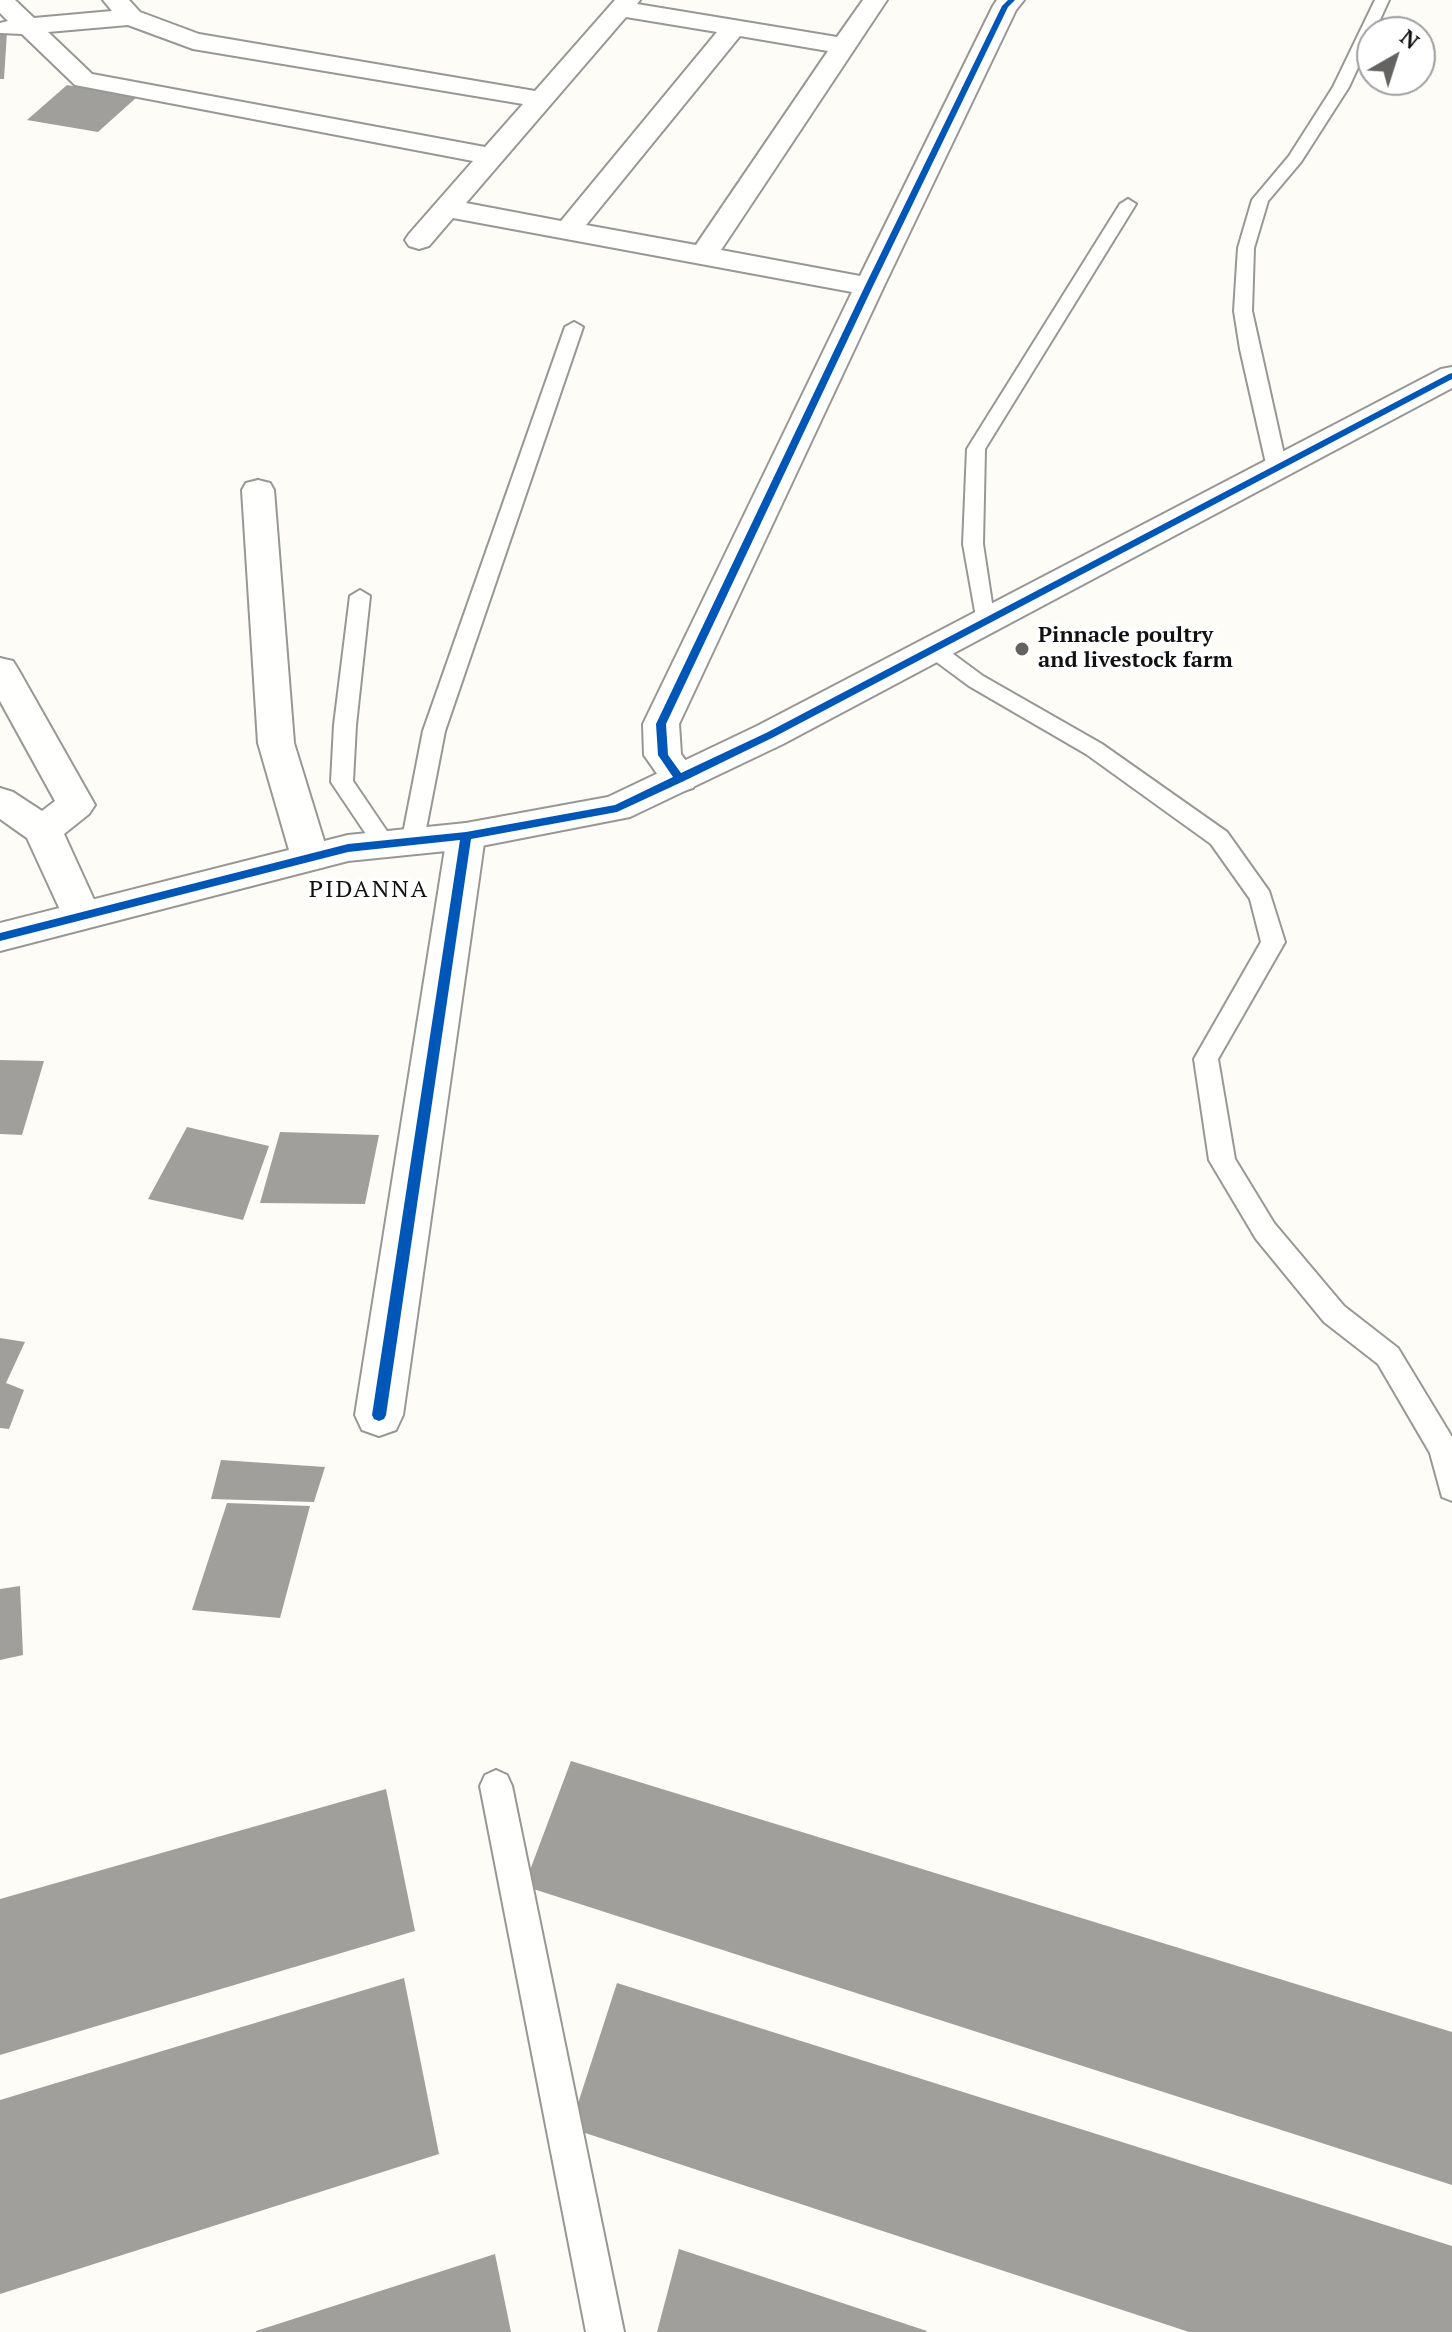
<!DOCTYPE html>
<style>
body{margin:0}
#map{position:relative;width:1452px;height:2332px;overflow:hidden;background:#fdfcf7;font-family:"PT Serif",serif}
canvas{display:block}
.north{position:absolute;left:1356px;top:16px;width:80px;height:80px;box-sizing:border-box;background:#fff;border:2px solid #a0a0a0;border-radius:50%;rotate:39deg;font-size:22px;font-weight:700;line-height:32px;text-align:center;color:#111}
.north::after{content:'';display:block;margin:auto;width:28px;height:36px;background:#646362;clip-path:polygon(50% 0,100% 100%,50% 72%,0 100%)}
</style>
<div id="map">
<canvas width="1452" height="2332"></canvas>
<div class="north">N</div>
</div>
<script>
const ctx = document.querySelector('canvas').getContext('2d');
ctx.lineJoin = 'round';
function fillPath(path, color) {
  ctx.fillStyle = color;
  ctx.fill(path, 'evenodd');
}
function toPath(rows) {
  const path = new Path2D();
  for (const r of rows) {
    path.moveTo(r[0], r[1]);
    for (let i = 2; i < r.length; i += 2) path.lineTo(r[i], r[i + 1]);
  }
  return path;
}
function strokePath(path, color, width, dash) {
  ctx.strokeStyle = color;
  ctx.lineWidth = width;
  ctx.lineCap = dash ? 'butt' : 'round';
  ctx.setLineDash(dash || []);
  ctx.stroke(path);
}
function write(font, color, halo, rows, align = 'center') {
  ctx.font = font + ' "PT Serif",serif';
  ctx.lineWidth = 8;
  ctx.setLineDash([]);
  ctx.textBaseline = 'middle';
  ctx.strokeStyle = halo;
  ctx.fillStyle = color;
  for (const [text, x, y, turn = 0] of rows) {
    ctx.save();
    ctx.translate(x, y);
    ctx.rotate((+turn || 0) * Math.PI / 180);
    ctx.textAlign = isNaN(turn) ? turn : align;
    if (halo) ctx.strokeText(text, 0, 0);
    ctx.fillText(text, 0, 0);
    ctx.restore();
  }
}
const building = toPath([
 [0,32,7,32,4,79,0,79],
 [67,85,137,97,98,132,27,120],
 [0,1060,44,1061,22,1135,0,1134],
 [187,1127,269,1146,243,1220,148,1199],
 [280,1132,379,1135,365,1204,260,1203],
 [0,1338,25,1342,6,1383,24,1390,9,1429,0,1428],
 [221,1460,325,1467,314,1502,211,1499],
 [227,1503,310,1506,280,1618,192,1610],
 [20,1586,23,1655,0,1660,0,1589],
 [571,1761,1452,2032,1452,2185,524,1886],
 [386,1789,415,1931,0,2055,0,1899],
 [404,1978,439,2154,0,2294,0,2100],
 [617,1983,1452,2246,1452,2332,1189,2332,570,2128],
 [679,2249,927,2331,926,2332,657,2332],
 [495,2254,511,2332,256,2332,256,2331]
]);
const service = toPath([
 [1375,0,1389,0,1349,87,1301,162,1268,201,1254,248,1252,311,1287,468,1277,474,1267,468,1240,349,1234,311,1238,248,1252,200,1289,156,1333,87,1375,0],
 [1128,199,1136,204,985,449,983,544,995,623,985,629,978,628,963,544,967,449,1120,204,1128,199],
 [574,322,583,327,445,731,424,839,421,845,405,845,402,839,423,731,565,327,574,322],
 [360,590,370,596,356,725,353,781,395,843,392,849,384,851,376,849,331,782,334,725,350,596,360,590],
 [934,643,941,645,983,676,1102,744,1227,832,1269,891,1285,942,1218,1059,1235,1159,1274,1223,1344,1306,1398,1348,1452,1437,1452,1501,1442,1497,1430,1453,1378,1364,1324,1322,1256,1239,1209,1160,1194,1059,1261,942,1250,899,1211,844,1086,754,969,686,927,655,924,650,934,643],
 [496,1770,507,1775,512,1786,624,2332,586,2332,480,1786,485,1775,496,1770]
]);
const minor = toPath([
 [0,0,15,0,34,18,112,11,103,0,129,0,140,12,199,34,535,91,615,0,640,0,637,4,837,37,863,0,887,0,721,250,860,276,993,6,997,0,1024,0,1016,10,884,286,679,724,681,754,699,779,693,788,680,792,667,788,644,755,643,724,852,292,453,218,429,246,419,249,409,246,405,240,409,234,473,161,75,85,22,34,0,33,0,23,8,21,0,13,0,0],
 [626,17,717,32,561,221,466,203,626,17],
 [128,25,193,49,523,104,485,147,92,74,48,32,128,25],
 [740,36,828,51,696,245,586,225,740,36],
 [258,480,270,483,274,490,294,743,329,857,324,867,310,870,296,867,291,857,258,743,242,490,246,483,258,480],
 [0,658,13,661,18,669,95,805,89,814,64,834,101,915,95,925,81,929,67,925,27,838,0,819,0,788,13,792,42,811,55,801,0,701,0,658],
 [466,823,480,827,485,836,403,1415,396,1430,379,1436,362,1430,355,1415,447,836,452,827,466,823]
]);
const tertiary = toPath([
 [1452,367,1452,388,783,744,630,817,466,849,348,861,0,951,0,923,348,835,466,823,608,797,757,726,1441,369,1452,367]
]);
const cycleway = toPath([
 [1008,0,1015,0,1008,7,873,286,666,724,668,755,681,773,766,733,1449,374,1452,373,1452,379,774,737,684,781,617,812,471,839,386,1415,384,1419,379,1421,374,1419,372,1415,460,840,348,852,0,941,0,933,348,844,466,832,615,805,673,777,658,755,656,724,865,286,1002,6,1008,0]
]);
const markers = [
 [1022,649,8,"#646362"]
];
const poiNames = [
 ["Pinnacle poultry",1038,636],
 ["and livestock farm",1038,661]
];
const neighbourhoodNames = [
 ["PIDANNA",369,890]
];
fillPath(building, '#a19f9c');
strokePath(service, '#979795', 4);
strokePath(minor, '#979795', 4);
strokePath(tertiary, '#979795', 4);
fillPath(service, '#fffffe');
fillPath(minor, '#fffffe');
fillPath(tertiary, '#fffffe');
fillPath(cycleway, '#0057b8');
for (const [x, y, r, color] of markers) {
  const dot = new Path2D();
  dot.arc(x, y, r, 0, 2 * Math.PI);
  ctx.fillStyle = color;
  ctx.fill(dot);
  strokePath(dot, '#fff', 3);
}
write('bold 22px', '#111', '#fff', poiNames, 'left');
ctx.letterSpacing = '2px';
write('24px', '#111', '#fff', neighbourhoodNames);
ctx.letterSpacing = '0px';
</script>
